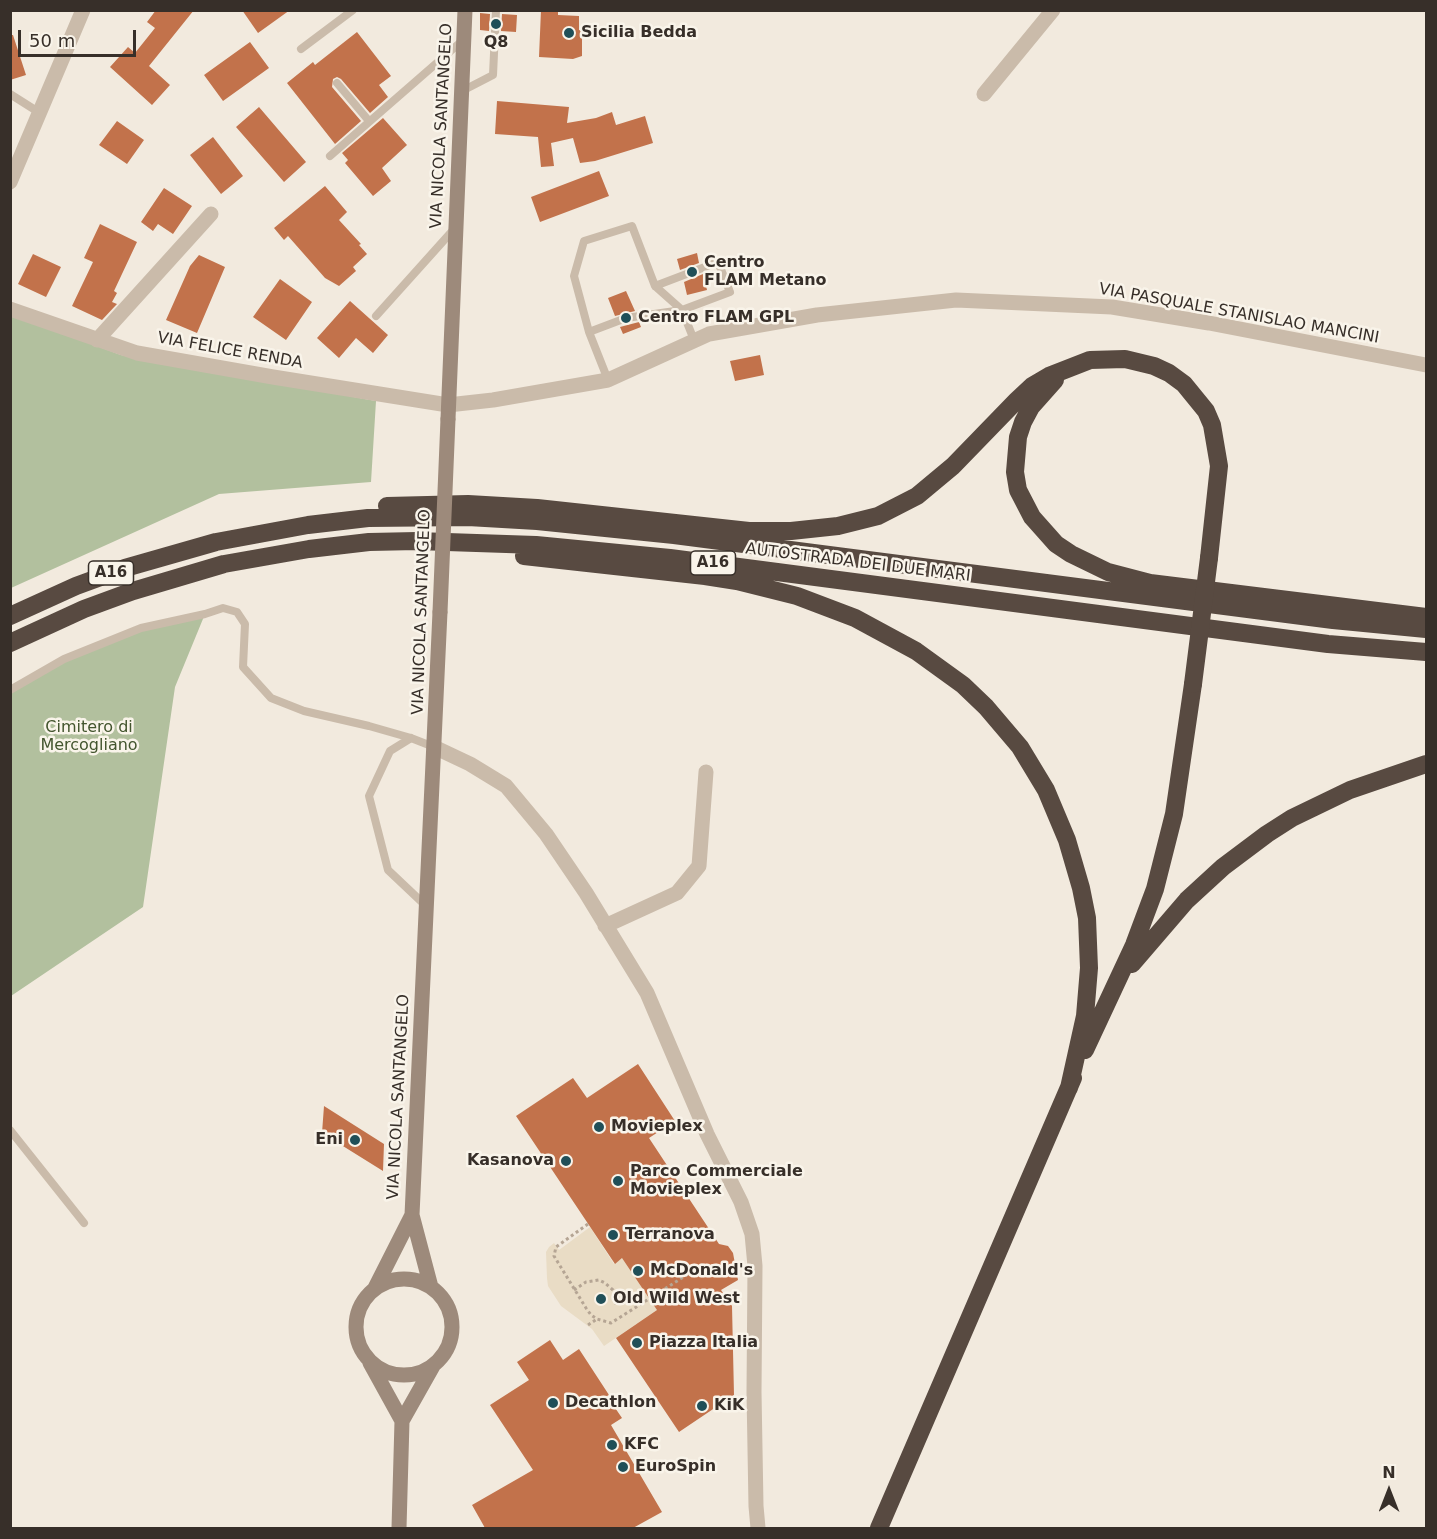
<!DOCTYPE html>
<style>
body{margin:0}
#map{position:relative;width:1437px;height:1539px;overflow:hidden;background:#f2eade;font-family:"DejaVu Sans",sans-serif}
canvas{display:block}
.frame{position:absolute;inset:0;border:12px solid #372f29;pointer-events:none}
.north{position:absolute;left:1359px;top:1461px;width:60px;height:60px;-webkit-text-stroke:4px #f9f4ea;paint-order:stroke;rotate:0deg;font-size:16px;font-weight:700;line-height:24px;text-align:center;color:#372f29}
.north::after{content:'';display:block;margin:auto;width:21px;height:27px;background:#372f29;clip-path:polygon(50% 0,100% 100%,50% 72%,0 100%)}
.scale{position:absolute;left:18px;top:30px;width:118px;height:27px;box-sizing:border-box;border:3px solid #372f29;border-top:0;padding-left:8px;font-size:18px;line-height:21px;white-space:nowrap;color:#372f29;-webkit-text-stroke:4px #f9f4ea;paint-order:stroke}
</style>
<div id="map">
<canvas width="1437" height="1539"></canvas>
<div class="frame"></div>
<div class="north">N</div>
<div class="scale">50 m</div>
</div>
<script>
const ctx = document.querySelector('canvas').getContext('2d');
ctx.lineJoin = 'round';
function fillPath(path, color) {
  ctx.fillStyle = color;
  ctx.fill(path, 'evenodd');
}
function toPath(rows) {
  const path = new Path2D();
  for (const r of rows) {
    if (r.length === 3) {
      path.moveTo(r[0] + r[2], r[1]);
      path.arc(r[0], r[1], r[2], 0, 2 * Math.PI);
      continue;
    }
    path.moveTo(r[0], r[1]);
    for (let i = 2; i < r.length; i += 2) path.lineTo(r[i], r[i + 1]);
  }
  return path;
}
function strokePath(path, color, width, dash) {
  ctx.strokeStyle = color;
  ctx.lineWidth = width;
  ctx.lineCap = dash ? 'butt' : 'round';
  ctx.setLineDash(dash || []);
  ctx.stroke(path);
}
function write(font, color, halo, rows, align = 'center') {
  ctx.font = font + ' "DejaVu Sans",sans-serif';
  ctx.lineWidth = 5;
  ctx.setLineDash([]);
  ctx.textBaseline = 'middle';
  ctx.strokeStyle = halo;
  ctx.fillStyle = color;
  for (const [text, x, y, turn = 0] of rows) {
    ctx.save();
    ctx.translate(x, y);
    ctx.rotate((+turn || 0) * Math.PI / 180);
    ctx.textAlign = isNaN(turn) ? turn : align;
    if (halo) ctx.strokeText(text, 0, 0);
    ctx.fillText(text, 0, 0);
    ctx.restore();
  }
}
const green = toPath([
 [10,314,121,355,376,401,371,482,219,494,11,588],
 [205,614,175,687,143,907,11,996,11,690,64,659,141,628]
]);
const plaza = toPath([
 [590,1227,614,1264,622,1258,710,1274,604,1346,592,1329,561,1306,548,1286,547,1278,546,1252,549,1247,554,1243,559,1250]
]);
const building = toPath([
 [156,10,194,10,149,66,170,85,152,105,110,67,128,47,135,53,155,28,147,22],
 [242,10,290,10,258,33],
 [541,10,558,10,558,15,579,16,579,30,582,31,582,56,573,59,539,57],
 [480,13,490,14,489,31,480,30],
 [502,14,517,15,516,32,501,31],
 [357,32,391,76,379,85,388,97,370,113,341,79,337,77,333,79,332,87,361,121,335,144,287,83,313,62,315,65],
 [10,35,13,35,26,75,10,80],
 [250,42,269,68,223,101,204,75],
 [497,101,569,107,567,123,596,118,612,112,616,125,645,116,653,143,595,161,580,163,573,138,551,143,554,166,541,167,538,137,495,134],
 [259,107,306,162,284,182,236,127],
 [383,118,407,145,382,168,391,181,373,196,345,163,348,160,342,153],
 [117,121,144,140,127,164,99,145],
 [213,137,243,176,221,194,190,155],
 [599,171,609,196,540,222,531,197],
 [325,186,347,212,339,220,361,244,359,245,367,254,353,267,356,271,339,286,325,278,288,236,284,240,274,228],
 [164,188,192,206,173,234,158,224,153,231,141,222],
 [100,224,137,242,114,291,117,293,112,302,117,304,102,320,72,306,93,262,84,258],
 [697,253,699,263,680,270,677,259],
 [33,254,61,267,46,297,18,284],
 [199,255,225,267,197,333,166,320,190,266],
 [703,274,707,290,687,295,684,282],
 [280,279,312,302,286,340,253,317],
 [626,291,635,311,615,316,608,298],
 [350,301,388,335,373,353,356,338,339,358,317,338],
 [639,322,641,327,623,334,620,327],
 [760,355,764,375,735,381,730,361],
 [638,1064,675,1121,649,1138,719,1244,728,1246,733,1253,738,1280,721,1290,732,1306,734,1395,679,1432,616,1338,657,1310,622,1258,615,1264,516,1116,573,1078,587,1098],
 [324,1106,384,1144,383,1171,322,1133],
 [550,1340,563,1360,579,1349,609,1395,607,1396,622,1418,611,1425,662,1512,633,1528,485,1528,472,1505,533,1470,490,1405,529,1380,517,1362]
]);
const path = toPath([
 [588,1224,556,1247,554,1256,586,1308,591,1315,597,1319,611,1323,704,1264],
 [574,1290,586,1282,599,1280,605,1283,613,1290,616,1298,616,1305],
 [588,1325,597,1319]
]);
const lane = toPath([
 [301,49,353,10],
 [337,83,369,121],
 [462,91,493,75,496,10],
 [10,94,40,113],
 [330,156,462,41],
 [376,316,455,228],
 [589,332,574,276,584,241,632,226,655,286,718,262,730,292,682,310,655,286],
 [608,380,589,332,626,318,682,310,694,340],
 [10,690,64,659,141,628,205,614,223,608,237,612,245,624,243,667,271,698,304,711,369,726,411,738,434,747],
 [411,738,390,751,369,796,388,870,425,905],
 [10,1130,84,1223]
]);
const street = toPath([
 [984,94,1053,10],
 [10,182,83,10],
 [10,309,137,353,273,377,448,405,493,400,608,380,709,334,817,315,956,300,1112,307,1209,323,1426,365],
 [97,340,211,214],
 [434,747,470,764,506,786,546,834,586,893,647,993,707,1134,741,1202,752,1234,755,1266,754,1392,756,1506,758,1528],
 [605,926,677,893,699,866,706,772]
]);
const secondary = toPath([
 [448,419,465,10],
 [404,1327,48],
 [431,1287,412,1215,440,612],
 [375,1288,412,1215],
 [370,1363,402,1421],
 [399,1528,402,1421,433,1366]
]);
const highway = toPath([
 [1055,380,1031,407,1023,422,1018,437,1015,472,1018,490,1032,517,1056,544,1071,554,1108,572,1150,583,1426,617],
 [387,506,468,504,537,508,749,531,791,531,838,526,878,516,917,496,953,466,1017,400,1032,386,1049,376,1090,360,1125,359,1154,366,1169,373,1184,384,1206,411,1212,425,1219,466,1209,558],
 [524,556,705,576,737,581,797,596,855,618,916,651,963,685,986,707,1020,747,1046,790,1067,840,1081,888,1087,918,1089,968,1085,1016,1069,1088],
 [10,616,76,586,125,568,216,542,308,525,368,518,468,517,537,521,674,535,1333,620,1426,629],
 [10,643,84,609,133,591,224,564,309,549,369,542,417,541,536,545,670,558,1328,644,1426,652],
 [1132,964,1187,900,1223,867,1267,834,1292,818,1350,790,1426,764],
 [1085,1050,1134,945,1155,889,1174,814,1193,684],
 [879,1528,1073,1078]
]);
const secondaryBridge = toPath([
 [440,612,448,419]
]);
const highwayBridge = toPath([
 [1193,684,1209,558]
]);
const markers = [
 [496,24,6,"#204f58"],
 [569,33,6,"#204f58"],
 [692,272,6,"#204f58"],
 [626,318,6,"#204f58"],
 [599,1127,6,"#204f58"],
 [355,1140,6,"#204f58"],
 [566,1161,6,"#204f58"],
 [618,1181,6,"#204f58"],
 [613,1235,6,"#204f58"],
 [638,1271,6,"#204f58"],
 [601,1299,6,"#204f58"],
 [637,1343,6,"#204f58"],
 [553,1403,6,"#204f58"],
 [702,1406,6,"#204f58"],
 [612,1445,6,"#204f58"],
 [623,1467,6,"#204f58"]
];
const shields = [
 [713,563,45],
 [111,573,45]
];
const shieldNames = [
 ["A16",713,563],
 ["A16",111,573]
];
const poiNames = [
 ["Sicilia Bedda",581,33],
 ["Q8",496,43,"center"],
 ["Centro",704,263],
 ["FLAM Metano",704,281],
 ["Centro FLAM GPL",638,318],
 ["Movieplex",611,1127],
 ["Eni",343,1140,"right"],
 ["Kasanova",554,1161,"right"],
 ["Parco Commerciale",630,1172],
 ["Movieplex",630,1190],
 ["Terranova",625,1235],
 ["McDonald's",650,1271],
 ["Old Wild West",613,1299],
 ["Piazza Italia",649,1343],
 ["Decathlon",565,1403],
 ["KiK",714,1406],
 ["KFC",624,1445],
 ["EuroSpin",635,1467]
];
const streetNames = [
 ["VIA NICOLA SANTANGELO",442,126,-87],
 ["VIA PASQUALE STANISLAO MANCINI",1239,314,10],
 ["VIA FELICE RENDA",230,351,10],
 ["AUTOSTRADA DEI DUE MARI",858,563,7],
 ["VIA NICOLA SANTANGELO",422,612,-88],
 ["VIA NICOLA SANTANGELO",399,1097,-87]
];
const parkNames = [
 ["Cimitero di",89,728],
 ["Mercogliano",89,746]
];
fillPath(green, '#b2c09e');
fillPath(plaza, '#e9dcc5');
fillPath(building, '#c2724b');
strokePath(path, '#b5a594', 3, [3, 3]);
strokePath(lane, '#cabbaa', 8);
strokePath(street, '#cabbaa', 15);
strokePath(secondary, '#9d8a7b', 15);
strokePath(highway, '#584a41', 18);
strokePath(secondaryBridge, '#9d8a7b', 15);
strokePath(highwayBridge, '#584a41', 18);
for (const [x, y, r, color] of markers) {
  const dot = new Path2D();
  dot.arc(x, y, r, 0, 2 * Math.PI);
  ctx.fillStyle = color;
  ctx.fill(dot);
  strokePath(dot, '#f9f4ea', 2);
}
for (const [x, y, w] of shields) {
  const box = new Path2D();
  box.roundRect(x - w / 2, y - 12, w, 24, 4.5);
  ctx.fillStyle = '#f9f4ea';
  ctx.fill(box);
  strokePath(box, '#372f29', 1.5);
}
write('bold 15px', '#372f29', null, shieldNames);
write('bold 16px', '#372f29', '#f9f4ea', poiNames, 'left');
write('16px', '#372f29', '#f9f4ea', streetNames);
write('16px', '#43552e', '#f9f4ea', parkNames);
</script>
